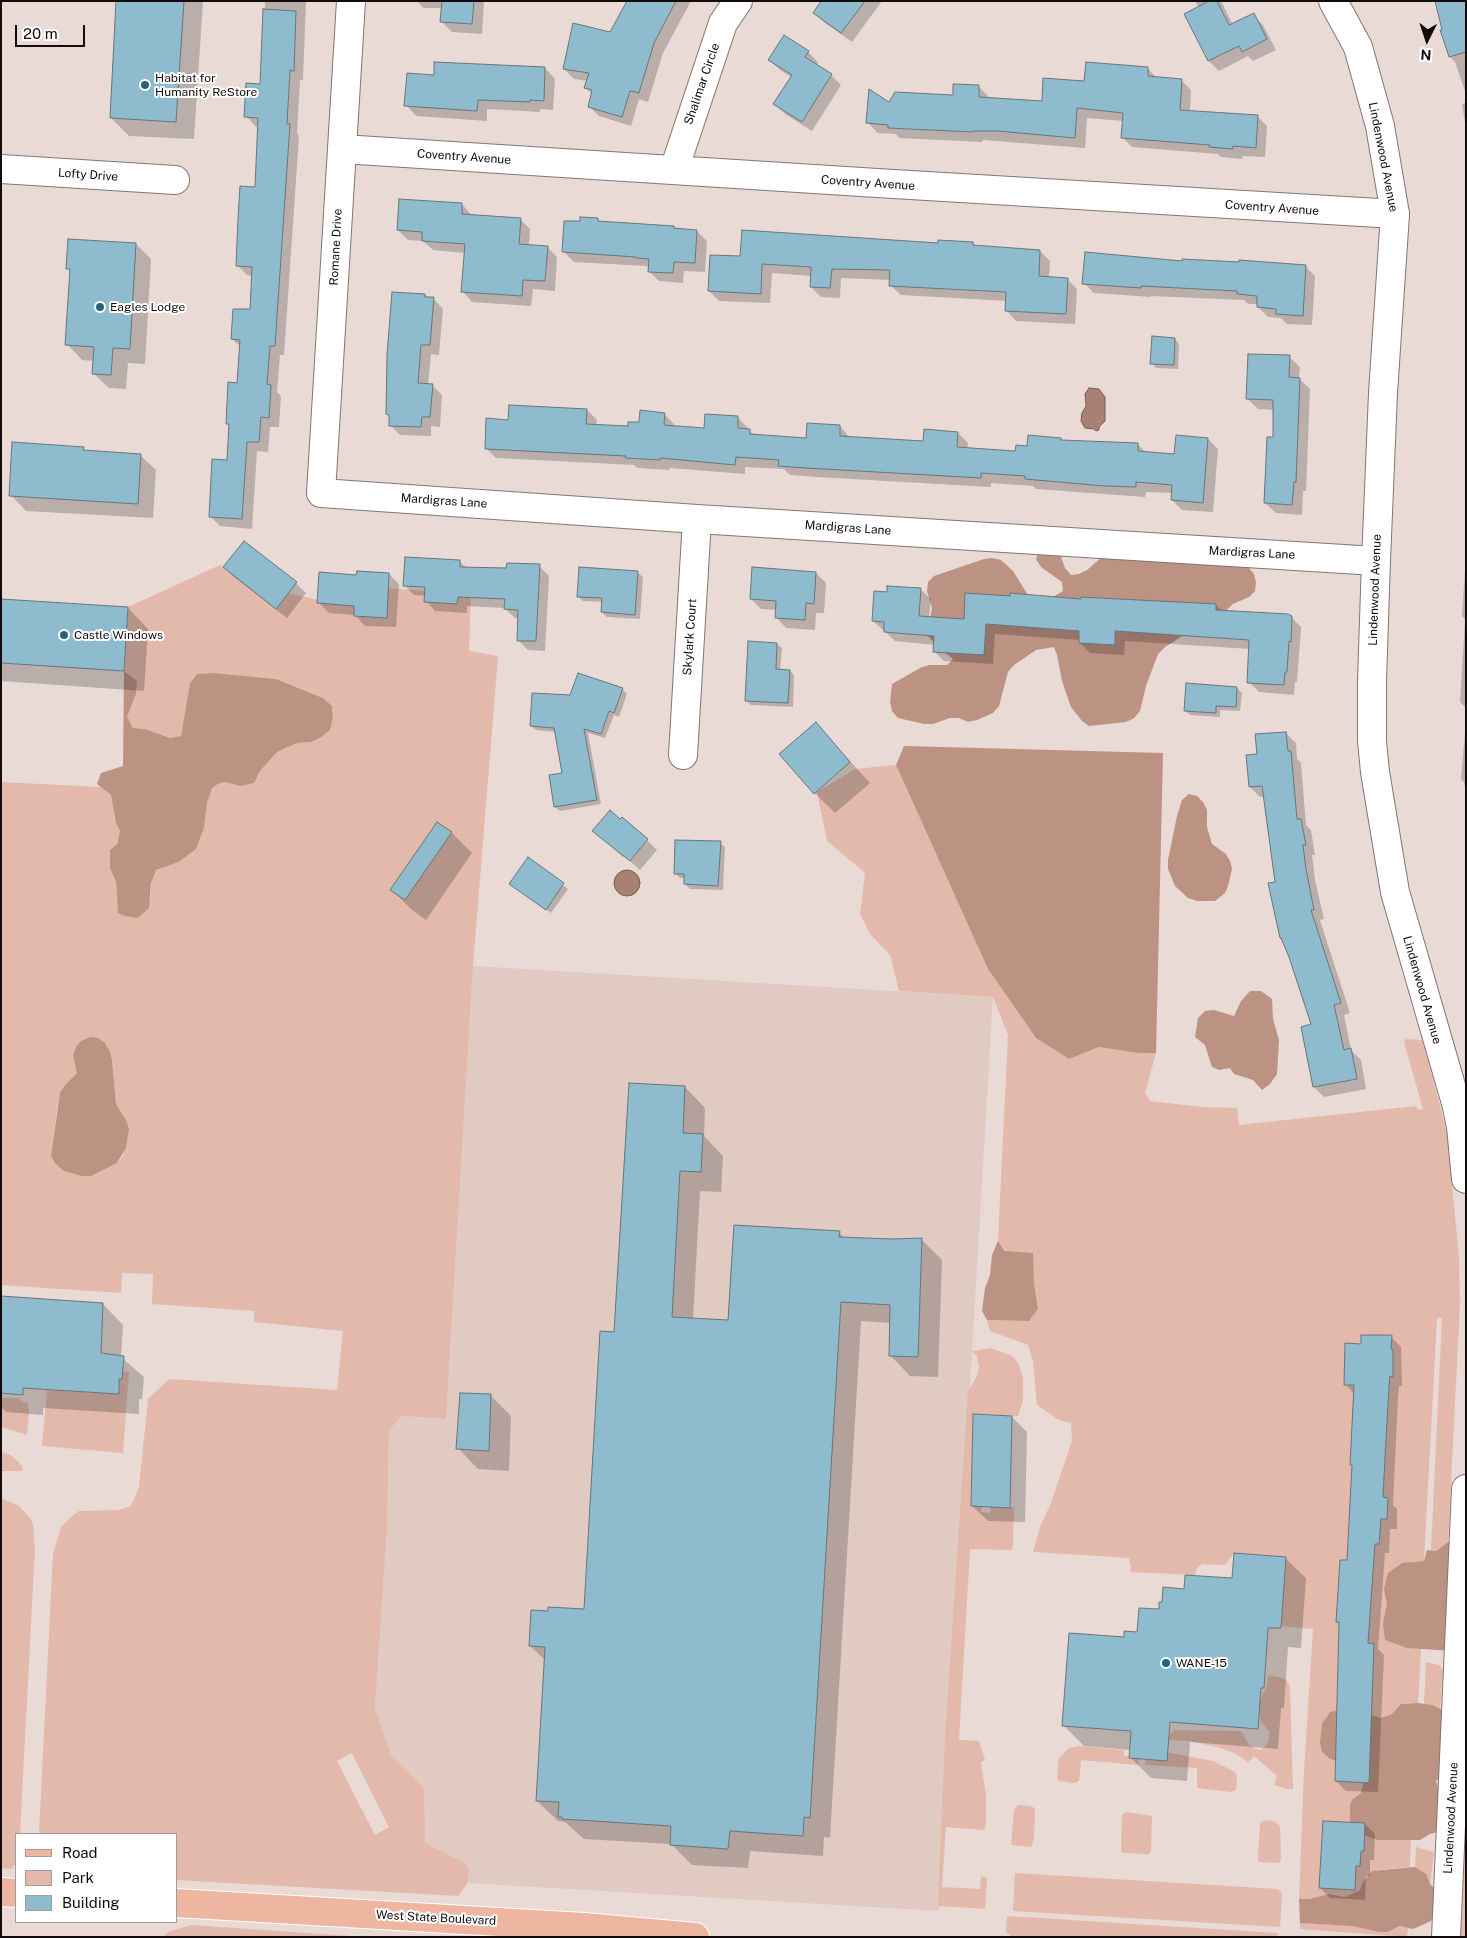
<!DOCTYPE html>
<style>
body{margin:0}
#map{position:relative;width:1467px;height:1938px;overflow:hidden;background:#e9dad5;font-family:"Public Sans",sans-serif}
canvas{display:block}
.frame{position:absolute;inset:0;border:2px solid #110c0b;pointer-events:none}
.legend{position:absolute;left:15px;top:1833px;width:162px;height:90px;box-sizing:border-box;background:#fff;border:1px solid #a09e9d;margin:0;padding:6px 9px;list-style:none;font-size:15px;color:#110c0b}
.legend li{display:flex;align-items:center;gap:10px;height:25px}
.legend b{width:25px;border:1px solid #a09e9d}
.north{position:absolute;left:1402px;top:15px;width:50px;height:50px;-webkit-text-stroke:4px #fff;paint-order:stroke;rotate:184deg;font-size:14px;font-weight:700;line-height:20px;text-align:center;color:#110c0b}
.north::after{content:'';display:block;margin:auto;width:18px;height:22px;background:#110c0b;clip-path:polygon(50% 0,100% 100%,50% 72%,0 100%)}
.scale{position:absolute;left:15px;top:25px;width:70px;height:22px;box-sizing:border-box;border:2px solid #110c0b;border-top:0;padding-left:6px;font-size:15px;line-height:18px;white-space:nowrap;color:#110c0b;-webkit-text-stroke:4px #fff;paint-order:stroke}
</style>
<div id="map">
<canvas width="1467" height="1938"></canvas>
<div class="frame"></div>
<ul class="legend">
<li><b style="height:6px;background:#eeb5a0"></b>Road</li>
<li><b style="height:14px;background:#e2b9ab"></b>Park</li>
<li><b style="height:14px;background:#8ebbce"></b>Building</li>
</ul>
<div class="north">N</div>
<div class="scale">20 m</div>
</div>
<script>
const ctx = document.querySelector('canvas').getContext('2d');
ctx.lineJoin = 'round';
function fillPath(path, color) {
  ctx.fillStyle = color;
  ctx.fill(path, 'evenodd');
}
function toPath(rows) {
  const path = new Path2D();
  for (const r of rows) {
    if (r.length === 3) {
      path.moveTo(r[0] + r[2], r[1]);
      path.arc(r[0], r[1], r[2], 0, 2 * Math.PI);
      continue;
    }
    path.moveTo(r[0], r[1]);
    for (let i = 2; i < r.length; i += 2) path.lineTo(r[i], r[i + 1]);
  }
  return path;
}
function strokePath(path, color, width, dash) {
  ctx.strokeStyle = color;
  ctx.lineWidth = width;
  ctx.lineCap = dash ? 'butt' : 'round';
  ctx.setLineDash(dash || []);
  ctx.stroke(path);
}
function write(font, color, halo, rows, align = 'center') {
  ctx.font = font + ' "Public Sans",sans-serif';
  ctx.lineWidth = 4;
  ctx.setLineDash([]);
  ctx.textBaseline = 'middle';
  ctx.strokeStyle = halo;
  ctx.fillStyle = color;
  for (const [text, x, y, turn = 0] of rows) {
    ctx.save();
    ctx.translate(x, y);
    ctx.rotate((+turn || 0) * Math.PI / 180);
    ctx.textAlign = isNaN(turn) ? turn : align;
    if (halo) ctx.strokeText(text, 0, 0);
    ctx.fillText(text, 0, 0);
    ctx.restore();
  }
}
const built = toPath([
 [473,966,993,997,939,1911,418,1880,424,1788,392,1757,375,1708,387,1529,389,1429,402,1416,446,1419]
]);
const green = toPath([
 [220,565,276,607,288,593,318,600,318,604,384,588,471,594,469,651,498,656,473,966,446,1419,402,1416,389,1430,387,1529,375,1708,392,1757,424,1788,425,1843,466,1864,469,1869,467,1884,458,1896,176,1880,176,1834,39,1834,53,1554,61,1527,72,1516,79,1511,119,1510,131,1506,139,1487,148,1399,169,1379,337,1390,343,1331,254,1322,254,1311,152,1304,153,1274,122,1273,121,1293,1,1285,1,782,101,787,111,795,116,823,120,831,110,868,116,882,117,906,150,901,152,877,156,870,179,862,196,849,204,828,207,803,212,788,218,784,225,782,240,786,258,777,260,771,277,752,297,743,311,742,330,730,333,718,332,706,323,698,276,679,214,673,197,674,190,683,181,736,170,738,145,729,133,728,127,717,136,694,137,682,124,671,128,607],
 [81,1041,105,1043,110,1052,112,1060,116,1104,126,1120,128,1138,123,1156,117,1163,91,1176,51,1156,58,1103,65,1085,78,1073,73,1056],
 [352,1753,389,1827,375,1835,337,1761],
 [896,765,988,969,1036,1038,1069,1059,1099,1047,1138,1053,1156,1053,1145,1093,1150,1101,1202,1107,1237,1108,1239,1125,1416,1106,1418,1110,1423,1109,1404,1042,1406,1039,1423,1040,1447,1134,1459,1257,1460,1304,1448,1542,1436,1551,1431,1550,1442,1318,1437,1318,1424,1561,1411,1562,1385,1589,1387,1603,1383,1623,1402,1646,1421,1649,1418,1703,1402,1704,1392,1714,1381,1718,1363,1712,1322,1752,1330,1759,1345,1763,1364,1780,1361,1793,1353,1799,1378,1840,1411,1839,1410,1867,1377,1870,1363,1882,1360,1890,1356,1893,1345,1897,1329,1894,1309,1899,1299,1899,1304,1771,1313,1629,1281,1626,1286,1557,1234,1553,1225,1565,1202,1564,1197,1568,1195,1575,1130,1572,1131,1568,1129,1558,1033,1552,1040,1527,1051,1503,1072,1441,1071,1423,1059,1420,1037,1405,1033,1361,1028,1345,990,1331,987,1320,1029,1321,1038,1309,1034,1283,998,1241,1008,1035,993,997,899,991,890,955,870,934,860,914,865,873,827,841,817,792,855,769],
 [991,1348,1012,1356,1018,1363,1023,1377,1023,1401,1018,1416,973,1414,971,1506,982,1507,981,1512,990,1513,991,1509,989,1507,1014,1507,1013,1546,1012,1550,970,1549,959,1740,979,1741,985,1760,981,1762,986,1795,986,1823,984,1830,946,1827,942,1887,980,1889,981,1876,987,1878,985,1909,938,1906,945,1738,968,1391,977,1376,979,1367,977,1356,972,1351],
 [123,1371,129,1372,123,1453,42,1446,47,1390,118,1394,119,1379,122,1379],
 [1,1398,17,1398,28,1404,29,1413,27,1435,1,1427],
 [1,1452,10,1455,18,1461,23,1468,22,1471,1,1471],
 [1,1498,19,1506,31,1519,33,1525,35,1548,20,1834,16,1834,16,1863,12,1869,1,1868],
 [1426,1662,1439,1665,1443,1670,1440,1709,1424,1704],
 [1268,1675,1286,1679,1290,1687,1293,1789,1287,1789,1274,1785,1277,1776,1254,1756,1248,1762,1236,1754,1221,1748,1190,1741,1168,1740,1167,1738,1174,1730,1240,1731,1244,1735,1249,1745,1256,1749,1261,1750,1268,1743,1270,1733,1261,1721,1259,1713,1259,1703,1267,1685],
 [1079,1746,1124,1750,1124,1756,1139,1757,1138,1765,1081,1760,1079,1781,1074,1783,1059,1781,1057,1778,1059,1758,1069,1748],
 [1165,1752,1213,1761,1235,1772,1237,1776,1236,1790,1231,1792,1197,1788,1197,1768,1145,1765,1145,1758],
 [1018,1805,1030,1806,1033,1807,1035,1810,1034,1840,1031,1847,1011,1845,1014,1810],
 [1466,1806,1466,1937,1458,1937,1464,1810],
 [1126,1812,1152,1816,1151,1851,1149,1854,1123,1853,1121,1851,1122,1815],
 [1266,1820,1274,1821,1280,1826,1281,1858,1280,1863,1259,1862,1258,1859,1260,1823],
 [1416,1847,1434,1852,1430,1884,1425,1874,1415,1867],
 [1015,1873,1278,1889,1282,1893,1280,1927,1013,1911],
 [1007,1916,1278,1933,1278,1937,1012,1937,1006,1932],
 [1300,1923,1351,1926,1379,1932,1404,1926,1408,1928,1407,1937,1300,1929],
 [191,1925,350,1936,359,1937,163,1937,168,1932]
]);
const forest = toPath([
 [1104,550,1240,563,1248,567,1254,574,1256,582,1255,591,1249,597,1233,604,1220,616,1187,633,1165,647,1158,654,1146,686,1140,711,1134,718,1126,722,1089,726,1082,721,1071,707,1062,681,1057,655,1054,647,1036,650,1014,665,1008,672,999,706,993,713,977,720,968,722,959,718,950,718,933,724,924,724,898,718,892,711,890,702,892,684,922,667,930,665,947,665,953,659,939,648,927,635,932,608,927,591,928,582,934,576,984,559,992,558,1001,560,1013,571,1031,600,1048,600,1063,591,1062,582,1041,567,1036,559,1039,551,1060,554,1065,568,1071,575,1079,574,1087,570,1101,558],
 [124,671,137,681,136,694,127,717,133,728,145,729,170,738,181,736,190,683,197,674,214,673,276,679,323,698,332,706,333,718,330,730,321,737,311,742,297,743,277,752,260,771,254,783,240,786,225,782,218,784,212,788,207,803,204,828,196,849,179,862,156,870,151,883,149,908,138,918,125,916,118,913,116,882,110,868,110,850,117,844,120,831,116,823,111,795,97,784,101,773,123,766],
 [904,746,1163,753,1156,1053,1138,1053,1099,1047,1069,1059,1036,1038,988,969,896,765],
 [1189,794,1197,796,1203,802,1207,810,1207,827,1212,844,1226,854,1230,861,1232,869,1228,886,1225,893,1215,901,1197,901,1188,898,1175,886,1168,869,1168,860,1177,816,1182,800],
 [1250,991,1261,991,1272,999,1273,1019,1279,1040,1277,1074,1270,1084,1262,1090,1253,1080,1234,1074,1230,1068,1219,1070,1212,1067,1205,1045,1195,1037,1198,1018,1205,1011,1214,1010,1234,1016,1241,1001],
 [90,1037,98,1038,105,1043,110,1052,112,1060,116,1104,126,1120,129,1129,126,1148,117,1163,91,1176,82,1176,64,1171,55,1163,51,1156,60,1093,65,1085,77,1073,73,1056,76,1047,81,1041],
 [998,1241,1005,1251,1033,1253,1034,1283,1038,1309,1029,1321,987,1320,982,1311,985,1288,990,1275,992,1255],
 [1448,1542,1456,1545,1453,1651,1407,1648,1385,1640,1383,1623,1387,1603,1384,1589,1388,1573,1402,1563,1424,1561,1427,1550,1436,1551],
 [1418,1703,1432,1705,1449,1713,1448,1769,1436,1781,1439,1790,1445,1795,1438,1832,1430,1834,1420,1840,1378,1840,1353,1832,1350,1828,1350,1805,1353,1799,1361,1793,1364,1780,1345,1763,1330,1759,1322,1752,1320,1743,1322,1724,1330,1712,1339,1710,1363,1712,1381,1718,1392,1714,1401,1704],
 [1415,1867,1426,1874,1430,1884,1438,1892,1439,1915,1429,1922,1413,1929,1400,1926,1387,1932,1379,1932,1351,1926,1300,1923,1299,1899,1309,1899,1329,1894,1345,1897,1360,1890,1363,1882,1372,1871]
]);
const water = toPath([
 [1089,388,1099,389,1105,397,1105,421,1099,427,1099,430,1096,431,1094,429,1085,428,1081,421,1082,413,1086,406,1085,394,1089,388],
 [627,883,13]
]);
const shadow = toPath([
 [118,1,203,1,194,139,129,136,111,118],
 [262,1,306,1,303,80,300,80,297,133,299,136,284,355,280,355,277,392,281,396,279,427,270,427,268,452,257,451,252,529,220,526,210,516,229,461,230,427,227,423,238,384,241,347,232,339,251,310,253,276,247,275,237,265,256,188,259,127,256,127,246,116,261,85,265,2],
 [417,1,484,1,482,34,452,32,442,22,442,8,423,8],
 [628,1,691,1,663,53,648,102,639,99,631,126,599,116,589,106,592,94,586,88,588,81,574,79,564,69,611,33],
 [823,1,882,1,852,42,825,23,815,13],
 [1195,1,1221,1,1233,25,1253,15,1263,25,1276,50,1253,61,1248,56,1219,71,1209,61,1199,8],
 [1466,1,1466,94,1455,62,1450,57,1444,30],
 [785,37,808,52,818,62,816,66,831,75,841,85,812,131,785,114,775,104,791,77,780,70,770,60],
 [545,68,555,79,553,110,540,109,540,112,487,109,487,121,416,116,406,105,435,76],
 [1148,69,1157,78,1181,80,1191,90,1190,112,1257,116,1267,126,1265,157,1243,156,1242,159,1221,157,1218,154,1132,147,1122,137,1123,121,1087,118,1085,148,983,140,982,142,899,138,896,134,878,133,868,123,889,103,954,96,978,86,988,96,988,99,1043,102,1086,82],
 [1466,103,1466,129,1462,104],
 [462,204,472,216,520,219,530,229,529,246,547,247,557,257,555,291,533,289,531,306,472,302,463,292,465,253,433,250,423,241,408,240,398,230],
 [598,219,601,223,674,227,676,230,697,231,707,241,705,272,684,271,683,283,659,281,649,271,649,268,646,266,574,262,564,252,581,222],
 [973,243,976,247,1040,251,1050,261,1049,278,1067,279,1077,289,1075,324,1016,321,1006,310,1007,301,901,295,890,285,891,280,841,278,840,298,821,297,811,287,812,276,772,273,770,303,719,301,709,291,742,258,939,244],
 [136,244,151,259,145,364,128,363,126,389,109,388,93,373,94,361,82,360,67,344,71,271,68,268],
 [1184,262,1305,266,1315,276,1312,325,1287,324,1281,318,1268,317,1258,307,1258,304,1248,304,1244,300,1151,296,1151,297,1094,293,1084,283],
 [425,295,428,298,433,298,443,309,439,355,431,354,428,385,432,385,442,395,440,427,431,426,431,436,400,435,390,425,390,418,387,414],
 [1175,339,1179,344,1178,369,1156,368,1152,363],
 [1289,357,1300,367,1299,379,1310,389,1306,491,1303,491,1302,515,1276,513,1265,503,1274,439,1274,410,1258,409,1248,399],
 [587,410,597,420,596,426,629,427,664,414,674,424,674,427,705,429,738,418,748,428,748,430,755,435,807,439,840,426,850,438,925,442,958,433,968,443,967,449,1017,452,1061,439,1063,442,1138,445,1147,453,1176,455,1208,439,1218,449,1213,512,1182,510,1172,500,1172,493,1146,492,1145,497,1036,489,1033,486,991,483,991,487,816,477,790,475,784,469,745,467,745,474,670,468,669,470,637,468,634,465,496,458,486,448,509,421],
 [83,448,86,451,140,455,156,470,153,518,26,511,11,495],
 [1466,555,1466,708,1460,702,1465,619,1462,616],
 [460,562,467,568,507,569,539,566,549,576,545,651,528,650,518,640,519,619,515,618,504,608,467,606,467,613,435,611,426,601,426,596,414,595,404,585],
 [224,567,296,583,306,593,287,618,234,577],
 [638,573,643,577,640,619,607,617,602,612,603,602,583,601,578,596],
 [816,573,826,583,824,613,816,613,815,630,786,628,776,617,777,610,761,609,751,599],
 [389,574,399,584,396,627,365,626,355,615,329,613,319,603,358,576],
 [920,589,931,599,929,617,965,620,1082,600,1216,605,1221,611,1291,617,1301,627,1297,682,1295,682,1294,695,1259,692,1249,682,1250,649,1125,641,1124,655,1090,653,1080,643,1080,640,995,634,993,664,944,661,934,651,935,645,895,641,873,621,888,593],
 [1,600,128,608,148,629,144,691,1,681],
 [777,644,782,648,780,670,790,671,794,675,793,707,751,705,746,700],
 [1237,688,1242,693,1240,711,1220,710,1220,717,1190,715,1185,710],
 [622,689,627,694,619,717,614,715,605,738,588,733,601,804,560,811,555,807,563,774,556,732,536,730,531,726,571,697],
 [1466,720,1466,792,1464,782,1461,779],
 [816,724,870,783,835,813,815,793],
 [1286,733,1296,743,1297,759,1301,763,1306,825,1311,830,1315,855,1312,855,1315,880,1324,919,1320,920,1350,1013,1344,1015,1351,1050,1361,1060,1366,1089,1324,1097,1314,1087,1302,1028,1313,1025,1277,883,1265,796,1260,797,1250,787,1258,755],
 [594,831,647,840,657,850,640,870,624,856,623,857],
 [452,833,472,853,426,920,412,910,392,890],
 [720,843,725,847,723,890,690,889,685,884,686,878,680,878,675,873],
 [528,859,568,889,551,913,515,888],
 [685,1087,705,1108,704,1136,723,1156,721,1192,700,1191,693,1319,729,1321,839,1233,845,1238,922,1240,942,1260,938,1377,910,1376,890,1355,891,1323,861,1321,830,1838,824,1837,823,1856,750,1851,748,1868,692,1865,671,1844,584,1839,565,1822,558,1821,537,1801,546,1661,530,1646,585,1611,616,1333],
 [1,1298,103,1304,123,1325,121,1357,144,1377,142,1399,139,1399,139,1414,43,1408,43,1415,6,1412,1,1407],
 [1391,1337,1401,1347,1402,1386,1399,1386,1398,1397,1393,1505,1397,1509,1397,1529,1390,1529,1389,1553,1385,1553,1378,1649,1384,1655,1378,1792,1346,1791,1336,1781,1341,1625,1337,1622,1349,1562,1353,1467,1351,1464,1354,1394,1345,1384,1362,1345],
 [490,1395,511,1416,509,1471,478,1469,458,1448],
 [1012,1417,1027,1432,1025,1522,988,1521,972,1506],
 [1285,1558,1306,1578,1301,1648,1288,1647,1284,1708,1281,1708,1278,1749,1190,1742,1187,1781,1151,1778,1130,1757,1131,1750,1084,1746,1064,1726,1125,1639,1138,1634,1160,1610,1185,1590,1234,1579],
 [1365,1824,1375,1834,1374,1860,1370,1860,1370,1876,1366,1876,1365,1900,1330,1898,1320,1888]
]);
const building = toPath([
 [116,1,184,1,176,122,110,118,116,1],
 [442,1,474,1,472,24,440,22,442,1],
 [627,1,676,1,654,43,639,93,630,91,622,117,588,107,592,90,584,88,589,73,563,69,573,23,610,32,627,1],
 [821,1,865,1,841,33,813,13,821,1],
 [1209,1,1217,1,1229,25,1254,13,1267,39,1242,52,1239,46,1208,61,1184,14,1209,1],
 [1435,1,1466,1,1466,52,1449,57,1440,30,1442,30,1435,1],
 [263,9,296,11,294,71,290,70,287,124,290,124,275,346,270,346,267,384,271,385,269,418,261,417,259,442,247,442,242,519,209,517,212,459,227,460,229,424,226,424,228,382,237,383,240,340,231,339,233,309,250,309,252,267,236,266,238,219,240,186,255,187,258,118,244,117,246,83,260,84,263,9],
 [784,35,809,51,805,57,832,74,802,122,773,104,792,75,768,60,784,35],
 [434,62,545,67,544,101,530,100,530,102,478,100,477,111,404,106,407,73,434,75,434,62],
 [1086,62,1148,67,1148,76,1182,79,1180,110,1258,115,1256,148,1233,146,1233,149,1209,147,1210,145,1121,138,1123,113,1077,108,1075,138,997,131,973,131,973,132,888,128,888,125,866,123,869,89,889,102,895,92,953,95,953,84,979,85,979,97,1042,101,1043,78,1084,81,1086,62],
 [399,199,462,203,462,214,521,218,519,244,548,246,545,281,523,280,522,296,461,292,465,244,422,241,422,232,397,230,399,199],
 [580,217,598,218,598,221,674,226,674,228,697,230,695,263,674,262,673,273,648,272,649,259,636,258,636,257,562,252,564,221,580,221,580,217],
 [742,230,938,243,938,240,973,242,973,245,1040,250,1039,276,1068,278,1066,314,1005,311,1006,292,889,286,890,270,832,269,830,288,810,287,811,267,762,264,761,294,708,291,710,255,740,256,742,230],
 [68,239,136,243,130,349,113,348,111,375,92,374,94,347,65,345,70,269,66,269,68,239],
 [1085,252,1182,261,1182,259,1239,262,1239,260,1306,265,1303,316,1276,314,1276,309,1257,307,1257,296,1237,294,1237,291,1141,286,1141,288,1082,284,1085,252],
 [392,292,425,294,425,297,434,297,430,345,421,345,418,383,433,384,430,417,422,417,421,427,389,426,389,415,386,414,387,355,392,292],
 [1152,336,1175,338,1174,365,1150,364,1152,336],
 [1248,354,1290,355,1289,377,1300,378,1296,482,1294,482,1292,505,1264,503,1267,437,1273,437,1273,400,1246,399,1248,354],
 [509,405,587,409,586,424,628,426,628,422,639,422,640,410,665,413,664,425,704,428,705,414,738,416,738,428,750,429,750,434,806,438,807,423,840,425,840,436,923,441,924,429,958,432,957,447,1015,451,1016,445,1027,446,1028,435,1061,438,1061,440,1138,443,1138,451,1174,454,1176,435,1208,438,1203,503,1171,500,1172,485,1136,482,1136,487,1104,486,1025,479,1025,476,981,473,981,478,806,468,778,466,779,460,736,457,735,465,660,458,660,460,625,458,626,456,485,449,486,418,508,420,509,405],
 [12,442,84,447,83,450,141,454,138,504,9,496,12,442],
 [244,541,297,582,276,609,223,567,244,541],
 [405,557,460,560,460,567,506,568,507,563,540,564,536,641,517,641,518,610,504,609,505,599,458,597,457,604,424,602,425,587,403,586,405,557],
 [579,567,638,571,635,615,601,612,602,598,577,597,579,567],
 [752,567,816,572,814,604,806,603,805,620,775,618,776,601,750,599,752,567],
 [357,571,389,573,387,618,354,616,354,606,317,603,319,572,356,575,357,571],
 [887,586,921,588,919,616,964,619,965,593,1010,596,1010,593,1081,599,1081,597,1216,604,1216,610,1288,614,1292,616,1291,642,1289,641,1287,672,1285,672,1284,685,1247,683,1249,640,1115,631,1115,645,1079,643,1079,631,986,624,984,655,933,652,934,636,884,632,884,622,872,621,874,591,887,592,887,586],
 [1,599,128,607,124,671,1,663,1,599],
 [748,641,777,643,776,669,790,670,788,703,745,701,748,641],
 [578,673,623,688,614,713,609,711,601,734,584,729,597,800,554,807,549,775,562,773,554,728,530,726,532,693,570,695,578,673],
 [1186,683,1237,687,1236,707,1216,706,1216,713,1184,711,1186,683],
 [816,722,850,762,814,794,779,754,816,722],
 [1286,732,1288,751,1291,751,1297,819,1301,819,1306,845,1303,845,1306,869,1314,910,1311,910,1341,1003,1334,1005,1344,1050,1351,1048,1357,1079,1313,1087,1301,1027,1311,1024,1289,957,1281,938,1280,938,1268,883,1275,882,1262,786,1249,787,1246,755,1257,754,1255,734,1286,732],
 [610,810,620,819,622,817,648,839,630,861,592,831,610,810],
 [437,822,452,832,405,900,390,890,437,822],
 [675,840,721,841,718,886,684,884,684,874,674,874,675,840],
 [528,857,564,883,546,910,509,884,528,857],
 [629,1083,685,1086,683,1133,703,1134,701,1172,680,1171,672,1317,728,1320,734,1225,840,1231,839,1237,892,1239,922,1238,918,1357,889,1356,890,1305,841,1302,810,1818,804,1817,803,1836,730,1831,728,1849,670,1845,671,1826,562,1819,562,1817,558,1817,559,1802,536,1801,545,1647,529,1646,531,1610,548,1611,548,1607,584,1609,600,1331,614,1332,629,1083],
 [1,1296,103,1303,101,1353,124,1356,122,1379,119,1379,119,1394,23,1388,23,1395,1,1393,1,1296],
 [1361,1335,1392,1335,1391,1349,1393,1350,1393,1377,1390,1376,1389,1386,1385,1458,1383,1497,1388,1498,1387,1519,1381,1519,1379,1544,1375,1544,1368,1643,1374,1644,1369,1783,1335,1781,1339,1622,1336,1622,1340,1560,1347,1560,1352,1465,1350,1465,1354,1385,1344,1385,1345,1343,1361,1344,1361,1335],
 [460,1393,491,1394,489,1451,456,1449,460,1393],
 [973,1414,1012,1416,1010,1508,971,1506,973,1414],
 [1234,1553,1286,1557,1281,1628,1268,1628,1264,1688,1261,1688,1258,1729,1170,1722,1167,1761,1129,1758,1131,1731,1062,1726,1069,1633,1124,1637,1124,1631,1137,1632,1139,1608,1159,1609,1159,1602,1162,1602,1163,1587,1184,1589,1185,1575,1232,1578,1234,1553],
 [1323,1821,1365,1823,1364,1851,1361,1851,1360,1866,1356,1866,1355,1890,1319,1888,1323,1821]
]);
const street = toPath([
 [351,1,321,493,697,519,1376,561],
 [342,149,877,183,1395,214],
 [1,169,175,180],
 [674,170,723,23,738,1],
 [683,755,697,519]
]);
const secondary = toPath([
 [1333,1,1358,47,1380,126,1395,214,1383,393,1376,561,1372,681,1372,741,1375,772,1395,892,1456,1103,1461,1127,1466,1179],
 [1446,1937,1466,1489]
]);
const primary = toPath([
 [1,1892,16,1893],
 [176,1903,584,1927,695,1937]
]);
const markers = [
 [145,85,5,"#26637a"],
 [100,307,5,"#26637a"],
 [64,635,5,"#26637a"],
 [1166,1663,5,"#26637a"]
];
const poiNames = [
 ["Habitat for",155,78],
 ["Humanity ReStore",155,92],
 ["Eagles Lodge",110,307],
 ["Castle Windows",74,635],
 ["WANE-15",1176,1663]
];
const streetNames = [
 ["Shalimar Circle",702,84,-71],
 ["Coventry Avenue",464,157,4],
 ["Lindenwood Avenue",1383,157,79],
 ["Lofty Drive",88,175,4],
 ["Coventry Avenue",868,183,4],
 ["Coventry Avenue",1272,208,4],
 ["Romane Drive",336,247,-87],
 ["Mardigras Lane",444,501,4],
 ["Mardigras Lane",848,528,4],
 ["Mardigras Lane",1252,553,3],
 ["Lindenwood Avenue",1375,590,-88],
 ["Skylark Court",690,637,-86],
 ["Lindenwood Avenue",1422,990,74],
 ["Lindenwood Avenue",1451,1818,-87],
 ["West State Boulevard",436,1918,3]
];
fillPath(built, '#e0cac2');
fillPath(green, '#e2b9ab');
fillPath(forest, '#bc9283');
fillPath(water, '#a98071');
strokePath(water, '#7b5d52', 1);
fillPath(shadow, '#0003');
fillPath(building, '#8ebbce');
strokePath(building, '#68757a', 1);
strokePath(street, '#837672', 30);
strokePath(secondary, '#837672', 30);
strokePath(primary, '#fff', 30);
strokePath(street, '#fff', 28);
strokePath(secondary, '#fff', 28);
strokePath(primary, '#eeb5a0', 28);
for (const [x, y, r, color] of markers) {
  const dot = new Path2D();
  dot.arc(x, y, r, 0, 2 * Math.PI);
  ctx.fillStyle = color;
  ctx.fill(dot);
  strokePath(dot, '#fff', 2);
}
write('12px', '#110c0b', '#fff', poiNames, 'left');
write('12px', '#110c0b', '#fff', streetNames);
</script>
